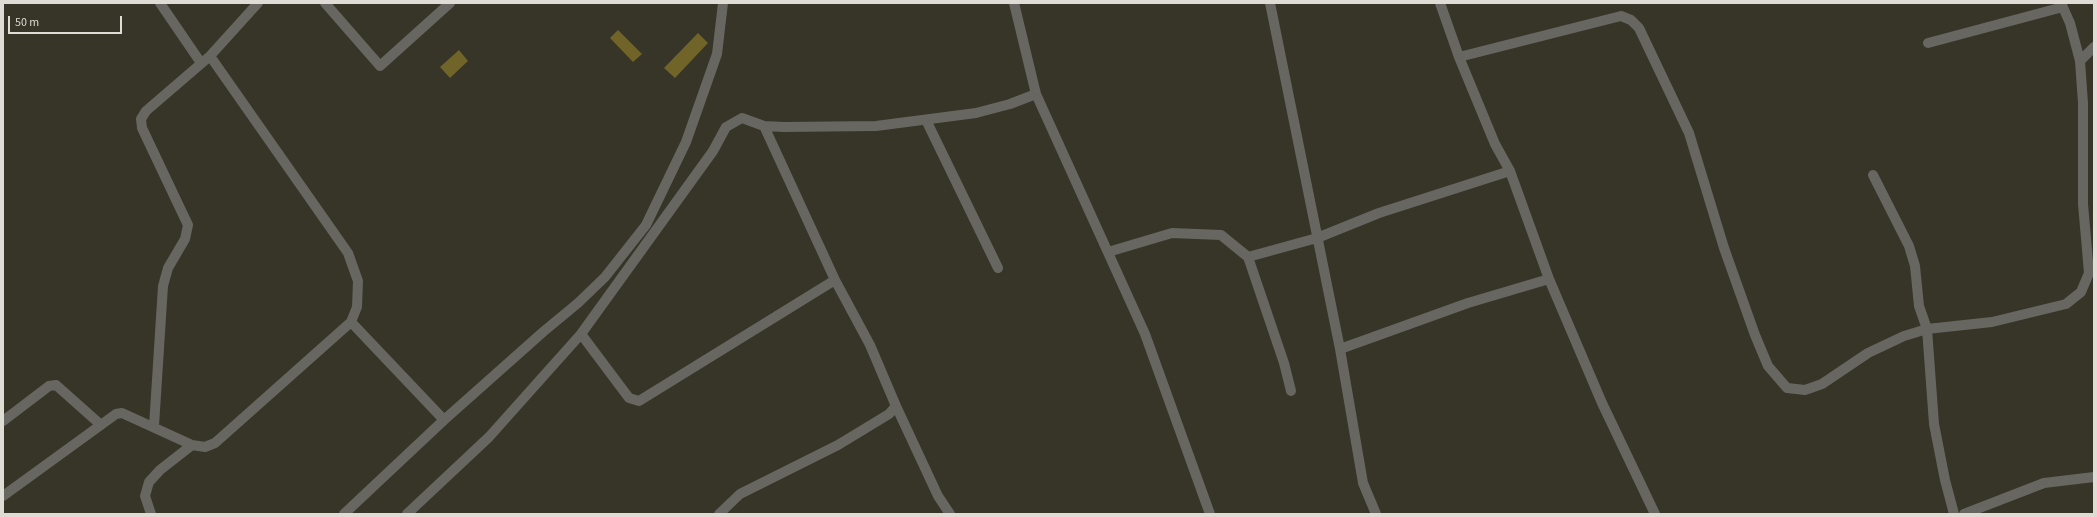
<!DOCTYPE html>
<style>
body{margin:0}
#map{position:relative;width:2097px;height:517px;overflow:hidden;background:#373428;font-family:"Source Sans 3",sans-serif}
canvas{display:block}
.frame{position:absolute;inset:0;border:4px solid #dedcd4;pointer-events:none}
.scale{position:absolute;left:8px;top:16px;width:114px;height:18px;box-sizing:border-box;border:2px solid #dedcd4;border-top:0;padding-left:5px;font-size:12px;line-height:14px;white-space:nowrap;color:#dedcd4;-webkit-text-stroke:3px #373428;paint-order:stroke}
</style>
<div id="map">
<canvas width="2097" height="517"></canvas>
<div class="frame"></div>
<div class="scale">50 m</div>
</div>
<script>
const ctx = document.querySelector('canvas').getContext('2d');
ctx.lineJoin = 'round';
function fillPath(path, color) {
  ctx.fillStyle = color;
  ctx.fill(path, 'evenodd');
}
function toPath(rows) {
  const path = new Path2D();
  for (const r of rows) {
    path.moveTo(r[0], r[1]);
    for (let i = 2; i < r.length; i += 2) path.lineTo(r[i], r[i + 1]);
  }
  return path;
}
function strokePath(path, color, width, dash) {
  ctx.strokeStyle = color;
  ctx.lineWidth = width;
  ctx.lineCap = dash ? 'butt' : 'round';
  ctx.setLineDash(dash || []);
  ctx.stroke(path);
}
const building = toPath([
 [618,30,642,54,633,62,610,38],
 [698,33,708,43,675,78,664,68],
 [459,50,468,61,450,78,440,67]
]);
const minor = toPath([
 [160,3,201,63],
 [325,3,380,66,450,3],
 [1014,3,1036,94,1145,334,1210,514],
 [1270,3,1340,349,1363,483,1376,514],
 [1440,3,1459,57,1495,144,1510,171,1549,279,1602,403,1655,514],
 [1928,43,2063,7],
 [1459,57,1621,16,1631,20,1639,28,1689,133,1724,248,1755,335,1768,366,1787,388,1805,390,1822,384,1868,353,1904,336,1927,329,1992,322,2066,304,2081,292,2089,273,2083,204,2083,103,2080,61,2070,23,2061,3],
 [2080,61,2094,47],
 [926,120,998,268],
 [1873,175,1909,246,1915,266,1919,306,1927,329,1934,424,1945,480,1954,514],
 [1108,252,1172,233,1221,235,1248,257,1317,238,1379,213,1510,171],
 [1248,257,1284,363,1291,391],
 [351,322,444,420],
 [581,334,629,398,639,401,835,280],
 [1340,349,1468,303,1549,279],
 [896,406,938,496,950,514],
 [3,421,49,386,56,385,101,425],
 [154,426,163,286,168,268,185,239,188,225,142,128,141,119,146,111,210,56,258,3],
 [3,496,116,414,122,413,192,445,205,447,215,443,351,322,357,307,358,281,348,253,210,56],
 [151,514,145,496,149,482,160,470,192,445],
 [344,514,444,420,543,332,578,303,605,277,646,225,686,142,717,54,723,3],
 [407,514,489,437,581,334,713,151,726,127,742,118,764,126,784,127,876,126,976,113,1010,104,1036,94],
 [719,514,740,494,838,445,889,414,896,406,870,345,835,280,764,126],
 [1964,514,2044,483,2094,477]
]);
fillPath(building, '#716428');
strokePath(minor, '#676660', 10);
</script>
